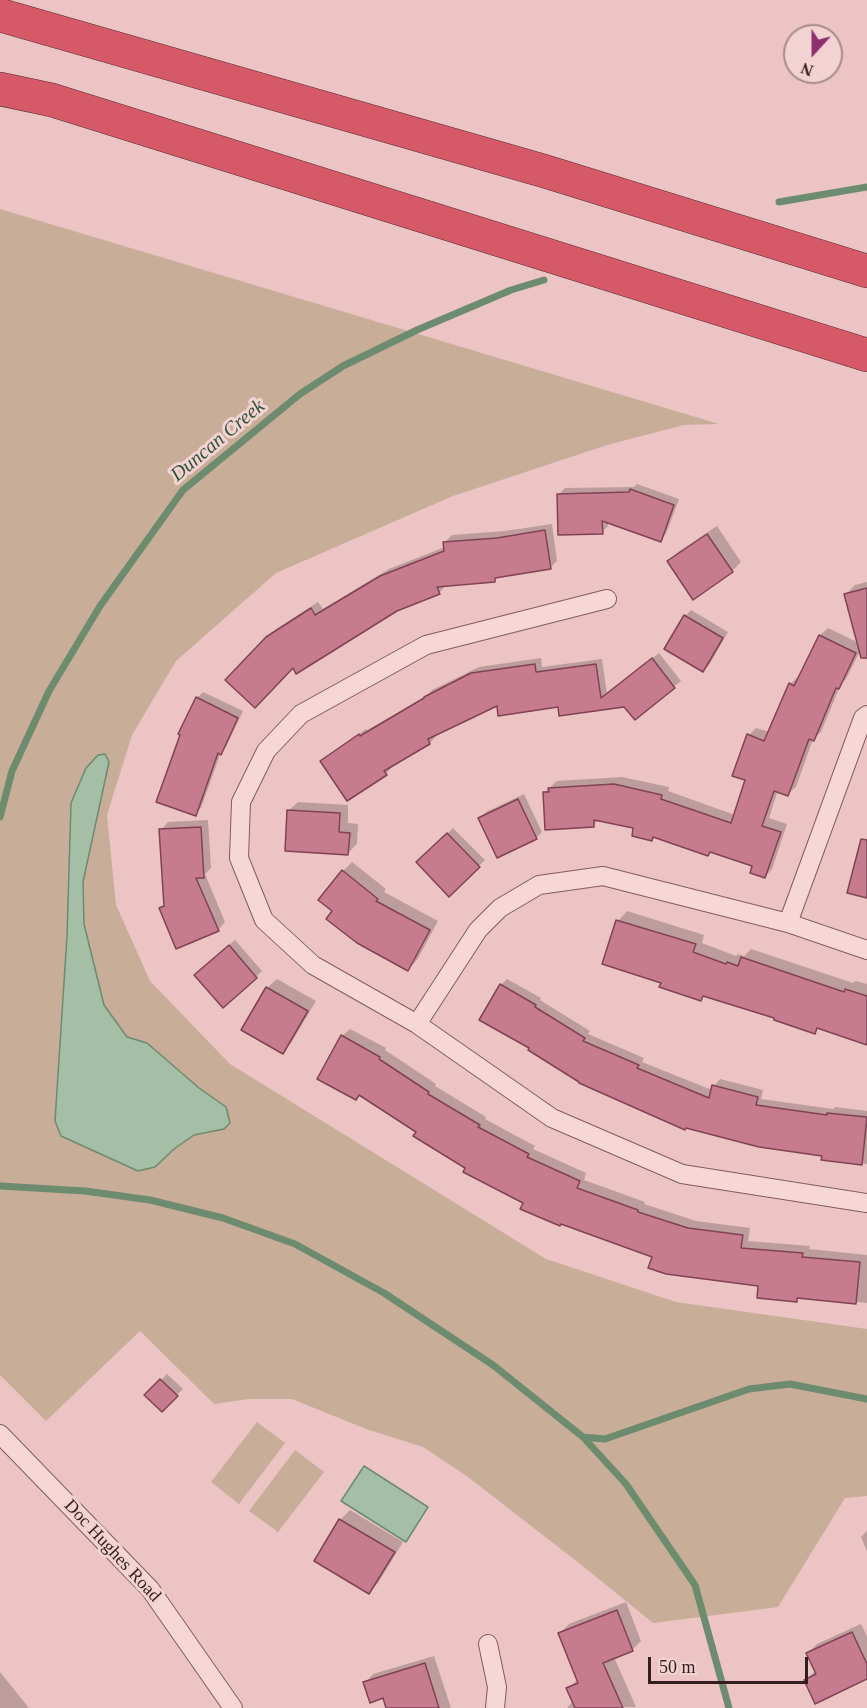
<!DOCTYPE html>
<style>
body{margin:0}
#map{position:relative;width:867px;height:1708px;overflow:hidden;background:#ebc4c3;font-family:"Times New Roman",serif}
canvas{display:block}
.north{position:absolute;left:783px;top:24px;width:60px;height:60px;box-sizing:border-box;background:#f3d3d2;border:2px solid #a78b8c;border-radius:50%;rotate:201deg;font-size:16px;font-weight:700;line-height:24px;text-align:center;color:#341e22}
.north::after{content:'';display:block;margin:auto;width:21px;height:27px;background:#8e2f70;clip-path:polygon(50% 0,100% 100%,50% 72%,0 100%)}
.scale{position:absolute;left:648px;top:1657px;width:160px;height:27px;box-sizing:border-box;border:3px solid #341e22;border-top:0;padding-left:8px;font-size:18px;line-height:21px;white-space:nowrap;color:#341e22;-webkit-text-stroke:4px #f3d3d2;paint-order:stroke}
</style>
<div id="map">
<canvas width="867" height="1708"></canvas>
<div class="north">N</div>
<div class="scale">50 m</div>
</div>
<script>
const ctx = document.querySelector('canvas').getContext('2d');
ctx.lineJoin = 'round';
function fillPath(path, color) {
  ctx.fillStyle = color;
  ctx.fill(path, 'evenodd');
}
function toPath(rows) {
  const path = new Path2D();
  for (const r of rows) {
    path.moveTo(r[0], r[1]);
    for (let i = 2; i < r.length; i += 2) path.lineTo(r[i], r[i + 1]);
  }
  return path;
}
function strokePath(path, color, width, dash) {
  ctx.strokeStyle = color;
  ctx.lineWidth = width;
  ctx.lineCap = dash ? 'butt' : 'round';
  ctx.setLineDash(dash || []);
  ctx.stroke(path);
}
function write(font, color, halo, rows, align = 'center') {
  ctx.font = font + ' "Times New Roman",serif';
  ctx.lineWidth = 6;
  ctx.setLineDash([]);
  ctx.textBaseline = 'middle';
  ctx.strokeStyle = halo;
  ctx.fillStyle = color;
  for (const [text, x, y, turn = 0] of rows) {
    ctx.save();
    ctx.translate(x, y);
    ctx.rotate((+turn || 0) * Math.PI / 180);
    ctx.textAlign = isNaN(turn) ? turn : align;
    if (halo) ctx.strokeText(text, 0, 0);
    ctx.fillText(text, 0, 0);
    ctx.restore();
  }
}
const green = toPath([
 [0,209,719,424,684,425,607,445,453,496,276,573,176,661,132,735,107,815,116,905,150,981,230,1064,546,1259,676,1302,867,1329,867,1496,845,1498,778,1607,653,1623,584,1567,468,1477,423,1447,366,1429,292,1399,249,1399,214,1404,140,1331,46,1421,0,1375],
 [257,1422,285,1443,239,1504,211,1482],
 [295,1450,324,1472,278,1532,249,1511]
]);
const water = toPath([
 [105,754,109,762,83,882,84,924,104,1005,127,1037,147,1043,199,1088,226,1107,230,1123,224,1129,194,1135,174,1149,155,1167,138,1171,61,1136,55,1121,67,936,71,803,86,768,98,755,105,754],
 [364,1466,428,1507,406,1542,341,1501,364,1466]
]);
const shadow = toPath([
 [637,484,679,499,666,534,660,540,608,522,608,526,602,532,559,494,565,488,634,487],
 [552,524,557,561,550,568,499,576,494,581,447,584,439,593,396,610,293,666,227,680,275,630,318,602,323,609,389,569,445,547,445,542,452,535,505,531],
 [717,526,741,562,732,571,669,561,678,552],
 [867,582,867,630,846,594,855,585],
 [691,610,728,632,709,665,703,671,685,616],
 [828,628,863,645,846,679,841,684,821,732,813,739,796,787,788,794,778,790,769,818,787,824,772,869,765,877,754,865,711,851,655,836,652,839,635,827,599,819,593,825,544,793,557,781,622,777,669,787,668,791,735,815,747,779,749,735,756,728,770,732,790,684,798,677,800,678,820,635],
 [659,653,681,681,635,718,625,705,498,704,435,734,436,736,430,743,391,765,392,767,386,774,322,761,366,729,367,730,427,696,432,690,479,667,541,658,542,667,602,659,607,694],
 [203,692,243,711,226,747,221,752,201,808,195,814,197,698],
 [524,794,542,832,536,838,480,818,486,812],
 [298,802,348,805,348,823,358,824,357,844,348,853,288,811],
 [208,820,211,868,205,874,225,922,218,930,161,908,165,904,161,830,168,822],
 [453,828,485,860,449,894,418,863],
 [352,862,386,889,384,892,438,921,417,960,408,969,334,911,343,871],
 [627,911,704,935,702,943,736,956,738,954,744,956,751,949,853,983,856,981,867,984,867,1043,819,1027,814,1032,776,1017,705,995,700,999,663,982,618,921],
 [235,940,262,971,256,977,202,969],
 [277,979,316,1001,291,1043,282,1052,243,1030,267,988],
 [507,979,541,998,540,1000,590,1031,588,1034,644,1058,642,1062,712,1090,714,1086,720,1079,763,1090,761,1099,833,1109,835,1107,867,1111,867,1164,823,1158,823,1155,686,1126,501,985],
 [350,1029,386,1048,385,1050,436,1084,435,1086,486,1117,485,1119,535,1146,533,1149,586,1173,584,1180,645,1202,644,1204,696,1221,750,1228,748,1241,810,1246,809,1249,867,1255,867,1303,800,1297,796,1300,760,1284,654,1256,525,1203,467,1167,418,1131,360,1094,342,1036],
 [167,1374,183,1389,162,1410,146,1395],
 [350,1510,403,1542,378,1583,369,1592,316,1561,340,1520],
 [867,1531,867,1551,861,1537],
 [626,1602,641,1641,632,1650,614,1657,636,1707,567,1708,573,1701,568,1689,578,1679,560,1633,569,1624],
 [861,1624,867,1636,867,1678,806,1680,815,1671,808,1653,817,1644],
 [434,1656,451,1708,388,1708,384,1696,365,1683,373,1674],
 [0,1672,29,1708,0,1708]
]);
const stream = toPath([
 [779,202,867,187],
 [0,817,12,771,49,691,100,606,183,490,300,394,343,366,417,330,511,290,544,280],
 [0,1186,85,1191,150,1200,223,1218,295,1244,384,1293,493,1365,583,1437,626,1484,695,1585,729,1708],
 [583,1437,605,1439,749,1389,790,1384,867,1399]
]);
const building = toPath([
 [630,489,674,505,661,542,602,521,603,534,558,535,557,494,629,492,630,489],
 [545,530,551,569,495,578,495,582,437,587,440,594,397,611,296,674,293,668,255,708,225,680,266,637,311,608,315,615,380,576,444,551,443,542,497,538,545,530],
 [707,534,733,572,693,600,667,561,707,534],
 [867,588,867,658,861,658,844,594,867,588],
 [684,615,723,638,703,672,664,649,684,615],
 [819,635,856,653,839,689,836,688,814,741,809,739,788,796,774,791,762,826,781,832,765,878,750,873,752,866,710,852,708,856,653,837,652,841,632,836,633,828,594,820,594,827,545,830,543,792,549,792,548,788,614,784,662,795,661,799,731,823,745,780,732,776,747,734,764,741,789,683,794,686,819,635],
 [652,658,675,688,635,720,624,707,559,716,558,707,498,716,497,706,428,739,430,744,384,771,387,775,347,801,320,761,359,734,360,736,424,698,424,697,471,673,535,664,536,672,596,664,601,698,652,658],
 [196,697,238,718,221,755,218,753,196,816,156,802,180,735,178,734,196,697],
 [518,799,537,839,497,858,478,818,518,799],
 [287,810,340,813,339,832,350,833,348,855,285,851,287,810],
 [201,827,204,878,196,878,219,931,176,949,159,908,164,906,159,829,201,827],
 [447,833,480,867,449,897,416,862,447,833],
 [861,839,867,840,867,898,847,893,861,839],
 [342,870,378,899,376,901,430,930,408,971,357,943,326,919,332,911,318,900,342,870],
 [616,920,696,944,693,952,726,964,727,962,738,966,741,957,844,992,845,989,867,996,867,1045,817,1028,815,1034,774,1020,774,1018,703,996,701,1001,659,987,661,983,602,964,616,920],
 [229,945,257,978,223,1008,194,975,229,945],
 [500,984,536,1005,535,1007,585,1038,583,1041,639,1065,637,1068,709,1098,712,1085,758,1097,756,1105,827,1115,827,1113,867,1117,862,1165,821,1160,822,1156,759,1147,686,1128,685,1130,579,1083,579,1082,528,1050,529,1048,479,1020,500,984],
 [266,987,308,1011,283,1054,241,1030,266,987],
 [341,1035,380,1057,379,1059,429,1092,428,1094,480,1125,478,1127,529,1154,527,1157,580,1181,577,1188,638,1210,638,1212,688,1228,743,1235,741,1248,803,1253,802,1257,860,1262,856,1304,797,1298,797,1302,757,1298,758,1286,666,1274,648,1268,652,1257,561,1224,560,1226,520,1209,523,1203,463,1172,465,1168,413,1136,416,1132,359,1095,356,1100,317,1079,341,1035],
 [160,1379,178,1396,162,1412,144,1395,160,1379],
 [339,1519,395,1552,369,1594,314,1561,339,1519],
 [617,1610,633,1651,603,1663,623,1708,575,1708,566,1688,578,1683,558,1633,617,1610],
 [852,1632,867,1664,867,1679,815,1704,804,1680,816,1674,806,1653,852,1632],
 [425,1663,439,1708,386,1708,383,1698,370,1703,363,1682,425,1663]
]);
const minor = toPath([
 [607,599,426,645,301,714,266,751,241,802,239,858,264,920,313,965,417,1024,552,1118,682,1174,867,1203],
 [788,923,867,950],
 [417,1024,478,930,500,908,539,885,603,876,788,923,863,718,867,715],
 [0,1434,150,1589,233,1708],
 [488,1644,497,1687,495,1708]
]);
const motorway = toPath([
 [0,15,544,171,867,271],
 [0,89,52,100,867,355]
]);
const streetNames = [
 ["Doc Hughes Road",112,1551,47]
];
const waterNames = [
 ["Duncan Creek",218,441,-40]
];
fillPath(green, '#c8ad98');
fillPath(water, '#a5bea6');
strokePath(water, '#6d8b6f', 1.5);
fillPath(shadow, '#0003');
strokePath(stream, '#6d8b6f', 7);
fillPath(building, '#c67b8e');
strokePath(building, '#814354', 1.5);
strokePath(minor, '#845b61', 20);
strokePath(motorway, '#522f36', 34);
strokePath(minor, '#f6d7d6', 18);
strokePath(motorway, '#d55966', 33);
write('18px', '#341e22', '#f3d3d2', streetNames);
write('italic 20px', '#2e5338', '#f3d3d2', waterNames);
</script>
